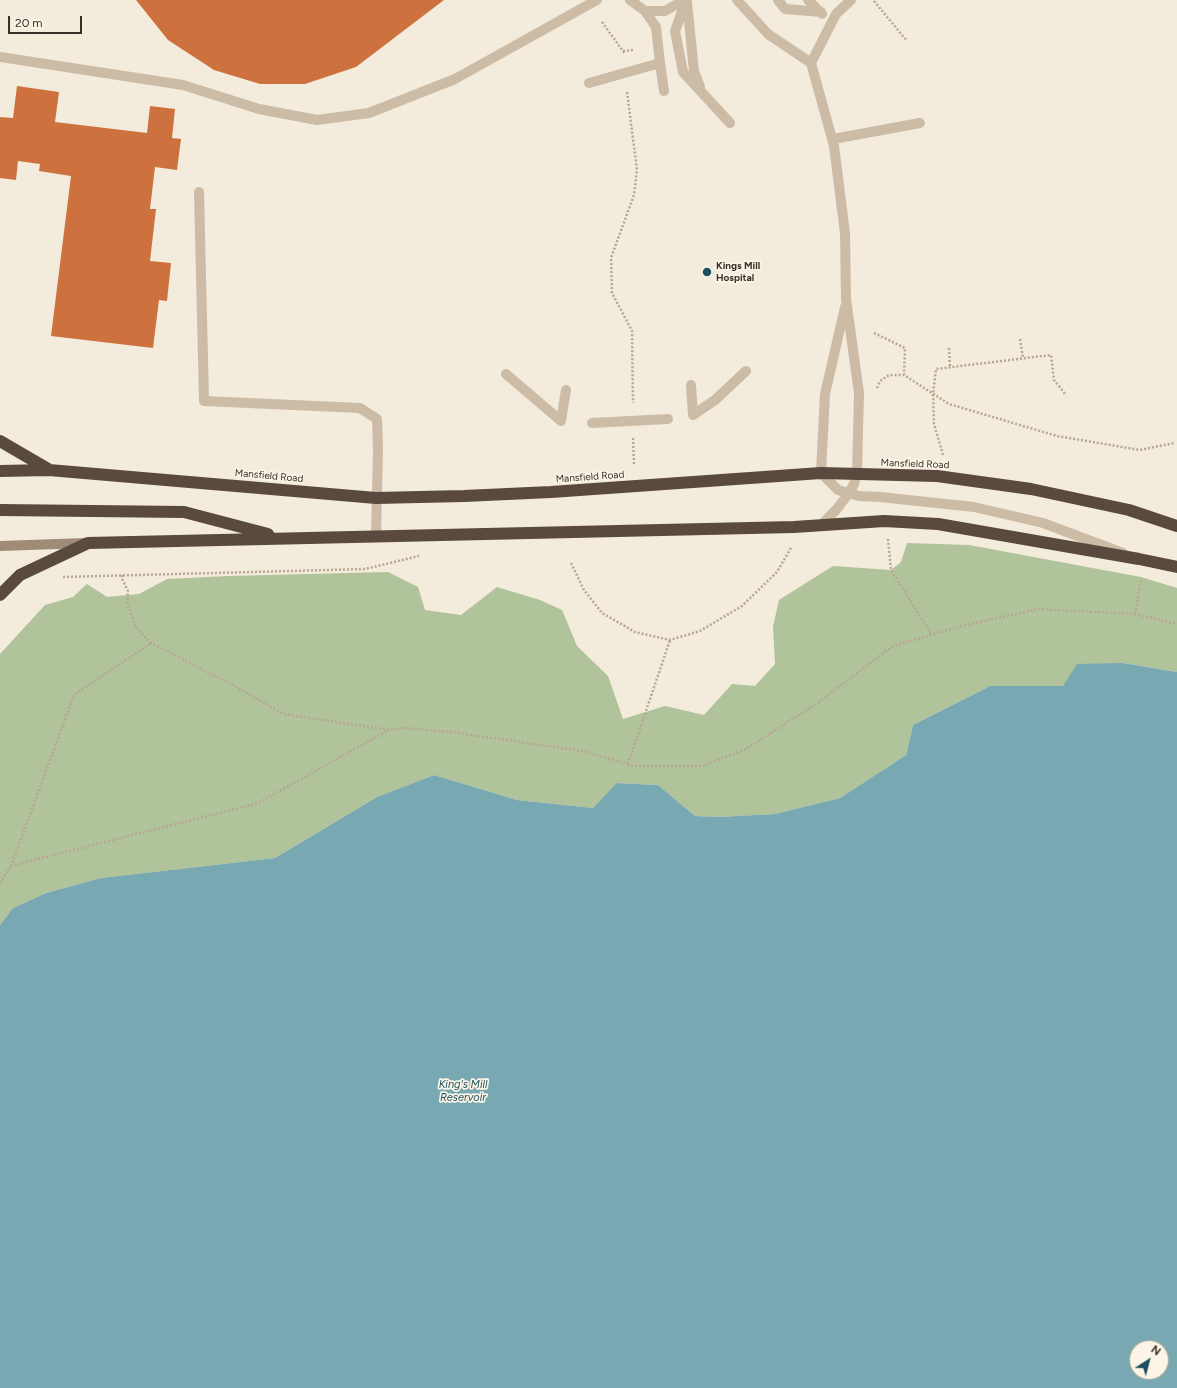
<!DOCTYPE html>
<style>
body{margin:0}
#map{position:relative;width:1177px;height:1388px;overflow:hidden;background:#f3ebdb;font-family:Figtree,sans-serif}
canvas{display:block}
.north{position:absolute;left:1129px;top:1340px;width:40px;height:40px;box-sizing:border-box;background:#fbf4e7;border:1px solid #ada59a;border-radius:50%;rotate:36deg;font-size:11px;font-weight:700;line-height:16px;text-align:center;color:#382e27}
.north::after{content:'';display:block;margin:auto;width:14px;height:18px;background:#1a505c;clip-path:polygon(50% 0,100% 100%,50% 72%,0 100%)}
.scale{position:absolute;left:8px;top:16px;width:74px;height:18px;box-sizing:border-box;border:2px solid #382e27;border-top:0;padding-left:5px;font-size:12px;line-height:14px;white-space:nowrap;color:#382e27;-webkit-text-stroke:3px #fbf4e7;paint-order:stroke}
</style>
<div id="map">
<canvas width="1177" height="1388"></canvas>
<div class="north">N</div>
<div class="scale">20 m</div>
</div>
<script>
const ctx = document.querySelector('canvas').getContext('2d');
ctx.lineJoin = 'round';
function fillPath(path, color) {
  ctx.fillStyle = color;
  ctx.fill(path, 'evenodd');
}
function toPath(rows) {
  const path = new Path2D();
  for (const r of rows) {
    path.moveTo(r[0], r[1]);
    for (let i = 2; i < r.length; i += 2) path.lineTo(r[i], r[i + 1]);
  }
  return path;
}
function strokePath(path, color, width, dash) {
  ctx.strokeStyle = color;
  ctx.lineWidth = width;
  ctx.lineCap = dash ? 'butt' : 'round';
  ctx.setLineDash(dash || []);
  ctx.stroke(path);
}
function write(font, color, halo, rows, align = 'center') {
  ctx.font = font + ' Figtree,sans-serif';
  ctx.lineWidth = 3.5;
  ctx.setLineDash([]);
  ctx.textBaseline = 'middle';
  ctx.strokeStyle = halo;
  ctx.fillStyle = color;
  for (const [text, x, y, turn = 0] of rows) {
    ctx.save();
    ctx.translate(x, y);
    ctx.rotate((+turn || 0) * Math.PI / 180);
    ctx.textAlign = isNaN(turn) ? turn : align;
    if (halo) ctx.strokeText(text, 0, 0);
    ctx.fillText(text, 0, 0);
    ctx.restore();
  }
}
const green = toPath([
 [907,543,969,545,1141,577,1177,588,1177,672,1123,663,1063,686,990,686,913,725,906,755,840,798,775,814,718,817,695,816,658,785,618,783,593,808,517,800,434,775,377,797,275,858,101,878,46,893,13,908,0,925,0,654,45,605,73,597,87,584,107,597,139,594,167,579,228,576,388,572,418,587,425,610,461,615,497,587,540,600,562,610,577,646,608,676,623,719,665,706,704,715,732,684,755,686,775,664,773,627,779,600,833,566,891,570,901,562]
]);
const water = toPath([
 [1123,663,1177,672,1177,1388,0,1388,0,925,13,908,46,893,101,878,275,858,377,797,434,775,517,800,593,808,617,783,658,785,695,816,718,817,775,814,840,798,906,755,913,725,990,686,1063,686,1077,664],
 [1137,1348,1161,1348,1161,1372,1137,1372]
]);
const building = toPath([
 [136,0,444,0,356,67,305,84,260,84,214,70,168,40],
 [17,86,59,92,55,122,147,133,150,106,175,109,172,138,181,139,177,170,155,167,150,209,156,209,150,261,171,263,167,301,159,300,153,348,51,336,71,176,39,171,40,164,18,161,16,180,0,178,0,117,13,118]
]);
const path = toPath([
 [874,1,907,41],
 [602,22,625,54],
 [623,51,634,50],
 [627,92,637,170,634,195,611,258,612,293,632,331,633,403],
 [874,333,905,348,904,375,949,404,1057,436,1140,450,1174,443],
 [1020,339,1023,358],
 [949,348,950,367],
 [877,388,880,381,889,375,904,375],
 [633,438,634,464],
 [943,455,934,424,933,394,936,369,1051,355,1054,380,1066,395],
 [888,539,891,570,932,635],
 [571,563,584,590,602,613,635,632,670,640,700,631,742,606,777,572,792,546],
 [122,575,122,579,128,591,127,602,136,628,151,643,235,686,283,714,389,730,405,728,450,732,583,751,634,766,702,766,746,749,819,702,893,646,965,625,1039,609,1135,614,1177,624],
 [63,577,365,569,419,556],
 [1135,614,1141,579],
 [628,764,670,640],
 [11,866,258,803,389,730],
 [0,883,11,866,74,695,151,643]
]);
const lane = toPath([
 [630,0,645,11,665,11,684,0],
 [686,0,675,31,683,72,730,123],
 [737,0,768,34,811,63,834,146,845,233,846,299,859,393,857,474,854,484,849,493,836,510,821,525],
 [778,0,785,9,821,12],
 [808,0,822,14],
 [687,2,694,71,700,87],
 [645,11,656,27,660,63,664,91],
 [0,57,183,85,259,109,317,120,369,113,455,79,597,0],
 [811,63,836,14,851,0],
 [589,83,660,63],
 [833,139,920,123],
 [199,192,204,401,360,408,377,419,378,450,376,536],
 [845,307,825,394,821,473,838,490,859,496,880,497,974,507,1043,523,1123,553],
 [506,374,561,421,566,390],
 [691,385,693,415],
 [693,415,715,400,746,371],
 [592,423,668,419]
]);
const secondary = toPath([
 [0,546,86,543]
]);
const highway = toPath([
 [0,441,48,469],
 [0,471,49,470,376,498,464,496,551,492,821,473,937,476,1031,489,1129,510,1177,526],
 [0,510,184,512,268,534],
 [0,595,20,575,88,543,794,527,884,521,938,524,1139,559,1177,567]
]);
const markers = [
 [707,272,5,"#1a505c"]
];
const poiNames = [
 ["Kings Mill",716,266],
 ["Hospital",716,278]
];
const streetNames = [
 ["Mansfield Road",915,464,2],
 ["Mansfield Road",269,476,5],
 ["Mansfield Road",590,477,-4]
];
const waterNames = [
 ["King's Mill",463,1085],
 ["Reservoir",463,1098]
];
fillPath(green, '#b0c39a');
fillPath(water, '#78a9b2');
fillPath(building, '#cd723f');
strokePath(path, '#b8a690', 2.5, [2, 2]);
strokePath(lane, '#ccbca6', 10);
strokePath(secondary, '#a08b77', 10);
strokePath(highway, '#59493e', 12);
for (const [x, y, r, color] of markers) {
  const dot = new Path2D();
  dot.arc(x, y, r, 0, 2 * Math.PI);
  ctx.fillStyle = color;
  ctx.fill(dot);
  strokePath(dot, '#fbf4e7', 1.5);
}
write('bold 10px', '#382e27', '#fbf4e7', poiNames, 'left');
write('10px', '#382e27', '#fbf4e7', streetNames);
write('italic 11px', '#1a505c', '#fbf4e7', waterNames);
</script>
